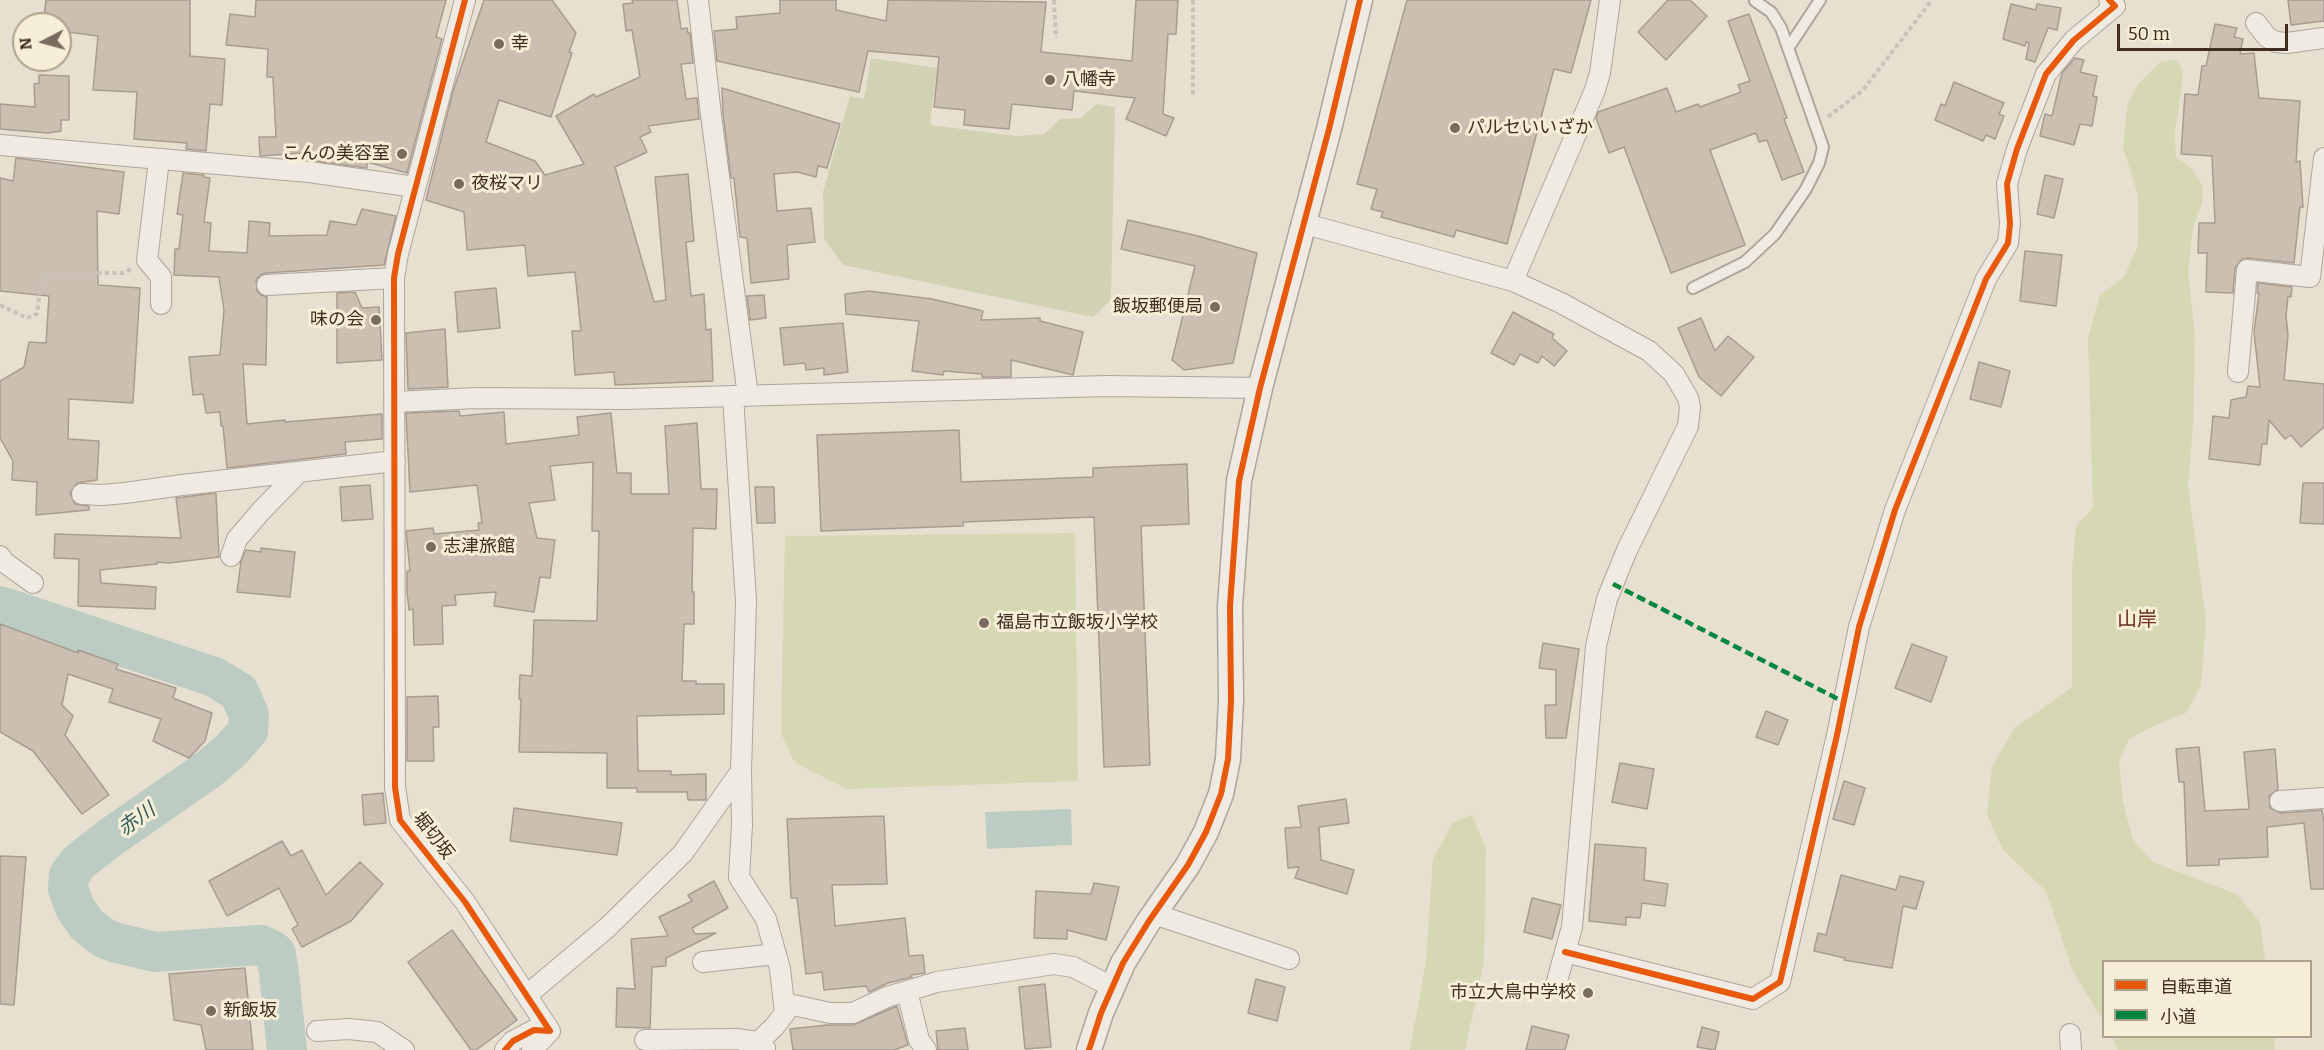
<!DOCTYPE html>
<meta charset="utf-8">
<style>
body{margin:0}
#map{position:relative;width:2324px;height:1050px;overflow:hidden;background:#e7e0d1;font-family:Bitter,"Noto Sans JP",serif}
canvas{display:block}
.legend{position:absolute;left:2102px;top:960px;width:210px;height:78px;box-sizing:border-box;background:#f7eed8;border:2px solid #ada18e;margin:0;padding:8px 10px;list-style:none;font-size:18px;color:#3d2e20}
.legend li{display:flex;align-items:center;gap:12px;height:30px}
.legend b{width:30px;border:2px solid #ada18e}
.north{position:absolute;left:12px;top:12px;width:60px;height:60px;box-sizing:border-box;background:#f7eed8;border:2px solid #ada18e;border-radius:50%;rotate:264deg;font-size:16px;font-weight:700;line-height:24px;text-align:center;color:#3d2e20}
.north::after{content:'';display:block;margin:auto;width:21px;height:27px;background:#786c5e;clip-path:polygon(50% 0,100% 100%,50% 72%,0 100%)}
.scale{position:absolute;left:2117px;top:24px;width:171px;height:27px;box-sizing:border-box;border:3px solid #3d2e20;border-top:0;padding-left:8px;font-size:18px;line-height:21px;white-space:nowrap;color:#3d2e20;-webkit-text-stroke:4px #f7eed8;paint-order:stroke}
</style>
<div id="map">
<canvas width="2324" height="1050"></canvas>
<ul class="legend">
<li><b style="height:8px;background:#e8590c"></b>自転車道</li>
<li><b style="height:8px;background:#00873e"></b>小道</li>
</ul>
<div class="north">N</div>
<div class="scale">50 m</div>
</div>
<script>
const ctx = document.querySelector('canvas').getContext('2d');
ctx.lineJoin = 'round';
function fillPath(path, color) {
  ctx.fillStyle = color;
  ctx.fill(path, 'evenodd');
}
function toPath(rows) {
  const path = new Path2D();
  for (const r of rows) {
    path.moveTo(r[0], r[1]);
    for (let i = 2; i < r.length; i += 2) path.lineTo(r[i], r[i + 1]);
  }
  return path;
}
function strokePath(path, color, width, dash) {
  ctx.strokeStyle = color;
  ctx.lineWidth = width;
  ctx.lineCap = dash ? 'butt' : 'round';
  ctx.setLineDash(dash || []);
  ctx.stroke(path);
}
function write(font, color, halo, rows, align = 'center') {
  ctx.font = font + ' Bitter,"Noto Sans JP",serif';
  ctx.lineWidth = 6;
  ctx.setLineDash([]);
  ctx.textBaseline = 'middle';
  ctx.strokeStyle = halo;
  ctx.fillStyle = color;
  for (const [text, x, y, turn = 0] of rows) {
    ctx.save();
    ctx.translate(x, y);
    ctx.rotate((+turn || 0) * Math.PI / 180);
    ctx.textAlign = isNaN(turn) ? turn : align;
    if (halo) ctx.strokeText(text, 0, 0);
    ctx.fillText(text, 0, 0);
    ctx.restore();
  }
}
const green = toPath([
 [2175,60,2182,67,2183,76,2175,133,2176,157,2191,168,2203,186,2202,203,2193,228,2188,272,2195,334,2193,428,2188,485,2206,621,2201,686,2186,713,2160,723,2129,739,2119,761,2123,802,2133,840,2153,862,2236,894,2260,922,2265,961,2104,962,2103,1021,2072,969,2046,891,2003,850,1987,815,1992,767,2014,729,2072,687,2072,570,2076,527,2093,507,2088,337,2100,295,2124,277,2138,245,2138,195,2123,148,2127,106,2138,84,2160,62],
 [1075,533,1078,781,847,789,794,762,781,733,785,536],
 [1472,815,1486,848,1484,962,1465,1050,1410,1050,1426,961,1433,859,1453,822],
 [2112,1037,2274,1037,2275,1050,2118,1050]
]);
const cemetery = toPath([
 [871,58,937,68,930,125,1016,136,1044,134,1060,119,1080,118,1097,104,1115,107,1111,300,1093,317,843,265,824,239,823,192,850,96,864,99]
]);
const water = toPath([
 [1071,809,1072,845,987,849,985,812]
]);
const river = toPath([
 [0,606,214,677,239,692,249,715,248,731,231,750,209,769,111,837,79,862,69,875,68,889,75,908,87,925,104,938,117,943,155,952,261,945,273,951,276,954,279,974,287,1050]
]);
const building = toPath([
 [46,0,190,0,190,56,225,59,222,105,210,104,206,151,186,149,187,143,134,139,137,92,93,90,98,36,60,31,60,24,43,24,46,0],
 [256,0,446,0,436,37,442,39,407,173,367,162,367,168,314,161,315,152,260,156,259,137,276,137,273,77,267,77,268,49,226,45,230,14,255,17,256,0],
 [484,0,552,0,576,33,569,52,572,53,551,117,499,100,486,142,535,161,545,175,584,164,556,116,594,94,596,97,640,77,632,30,626,31,623,4,633,3,632,0,677,0,681,29,687,28,688,33,690,33,693,63,681,64,686,99,697,98,699,119,648,126,651,132,640,137,647,152,615,167,654,302,666,300,655,177,688,174,694,241,686,242,691,296,704,294,706,330,711,329,713,381,615,385,614,372,575,375,572,331,581,331,575,272,528,276,525,245,467,250,464,212,426,200,453,91,484,0],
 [780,0,836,0,836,10,886,21,888,0,1046,2,1041,52,1132,61,1136,0,1178,0,1176,34,1168,34,1163,114,1174,118,1166,136,1126,119,1135,98,1074,91,1072,110,1012,104,1009,129,964,125,965,110,934,107,939,57,868,51,859,92,717,61,714,31,737,29,736,17,780,13,780,0],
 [1407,0,1591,0,1571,73,1554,69,1507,244,1456,230,1454,237,1381,217,1383,212,1371,209,1377,189,1357,184,1407,0],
 [1668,0,1690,0,1707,16,1666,60,1638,32,1668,0],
 [2288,0,2324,0,2324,21,2291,25,2288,0],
 [2011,4,2036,10,2037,4,2061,8,2057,30,2048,28,2035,62,2026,59,2029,43,2026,42,2025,46,2003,39,2011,4],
 [1749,14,1787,118,1784,119,1804,172,1782,180,1767,140,1759,142,1756,133,1710,150,1745,245,1671,273,1624,147,1609,153,1596,118,1598,112,1667,88,1676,112,1698,104,1700,107,1741,92,1738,85,1750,81,1728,21,1749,14],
 [2215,24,2237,28,2234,37,2243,39,2240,54,2254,53,2259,98,2300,101,2296,162,2300,161,2303,207,2300,207,2294,263,2248,258,2242,259,2235,268,2233,293,2206,292,2207,253,2198,253,2199,223,2215,223,2212,156,2181,154,2185,94,2198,95,2202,66,2206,66,2215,24],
 [2075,58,2084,60,2080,72,2097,76,2093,96,2097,97,2092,126,2080,124,2074,145,2040,136,2045,114,2052,116,2062,73,2075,58],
 [39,75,69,76,69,120,61,120,61,131,48,133,0,129,0,104,35,107,34,84,39,83,39,75],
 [1954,82,2004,103,1999,114,2004,116,1995,139,1986,135,1983,141,1935,120,1941,104,1945,106,1954,82],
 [722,88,840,124,827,168,818,166,816,177,797,172,774,174,777,211,811,208,815,242,787,245,789,279,751,283,747,238,740,237,734,178,731,178,723,114,722,88],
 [16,158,124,172,119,214,97,211,98,285,140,288,133,403,69,399,68,439,99,441,97,480,77,483,70,493,75,504,89,506,89,510,36,515,37,482,12,480,13,461,0,438,0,381,24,367,29,342,46,343,49,296,0,291,0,178,13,181,16,158],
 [183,173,204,175,203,177,210,178,204,222,211,223,209,251,247,253,249,221,270,223,269,236,327,235,330,221,356,225,362,209,396,216,384,265,266,273,260,275,256,280,257,291,261,295,267,297,266,365,243,364,247,424,285,420,285,422,382,414,382,439,345,442,346,454,227,468,223,426,221,426,220,412,206,413,203,394,193,395,189,357,220,355,224,310,219,277,174,275,175,249,179,249,183,215,177,214,183,173],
 [2045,175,2063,179,2054,218,2037,214,2045,175],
 [1128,220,1198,236,1257,253,1233,363,1184,370,1172,360,1195,266,1121,249,1128,220],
 [2025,251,2062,255,2056,306,2020,301,2025,251],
 [2258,283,2292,287,2291,297,2288,296,2286,316,2288,335,2284,380,2324,384,2324,427,2301,447,2291,435,2285,439,2269,420,2267,444,2262,444,2260,465,2209,459,2213,416,2229,418,2231,400,2246,397,2248,386,2260,387,2254,332,2259,293,2257,293,2258,283],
 [496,288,500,328,458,332,455,292,496,288],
 [869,291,932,299,983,311,981,320,1040,318,1040,321,1083,332,1073,375,1011,360,1011,377,982,377,982,374,944,371,943,375,912,371,919,321,846,314,845,294,869,291],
 [355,292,362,308,379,307,382,360,337,363,337,293,355,292],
 [764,295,766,318,750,320,747,296,764,295],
 [1513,312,1554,334,1552,338,1567,351,1554,366,1542,356,1538,363,1520,354,1514,365,1491,353,1513,312],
 [1701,318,1715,351,1728,336,1754,357,1721,396,1699,377,1678,328,1701,318],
 [843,323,848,372,824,375,824,368,806,370,805,363,784,365,780,328,843,323],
 [445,329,448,387,408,389,406,333,445,329],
 [1979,362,2010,371,2001,407,1970,399,1979,362],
 [459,411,460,416,504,412,506,444,579,435,577,417,611,413,617,473,631,473,631,494,669,494,665,426,697,423,701,489,717,489,716,529,693,528,692,592,694,592,694,624,684,624,682,681,696,681,696,684,724,684,724,714,637,716,638,771,671,771,671,775,706,774,706,800,688,800,687,792,637,792,637,788,607,788,607,753,519,752,521,699,519,699,520,675,532,676,534,620,597,621,599,531,592,531,593,462,550,466,555,500,529,503,537,538,555,540,550,578,540,577,534,612,494,606,496,592,455,595,456,605,442,606,443,644,414,645,413,609,409,610,407,592,407,571,410,571,406,531,433,528,434,534,479,530,478,523,482,523,477,485,410,492,406,413,459,411],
 [959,430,961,482,1093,477,1093,468,1187,464,1189,524,1141,526,1150,765,1104,767,1094,517,963,522,963,526,821,531,817,435,959,430],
 [2303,483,2324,483,2324,524,2300,523,2303,483],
 [370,485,373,519,342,521,340,487,370,485],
 [755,487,774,487,775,523,757,523,755,487],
 [216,493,219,557,169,563,157,562,157,564,100,570,101,583,156,587,155,609,78,606,79,559,54,558,55,534,181,538,176,498,216,493],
 [261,548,295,552,290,597,237,592,241,561,246,550,261,552,261,548],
 [0,624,78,653,78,650,118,664,116,669,176,688,173,698,212,713,205,741,189,758,153,741,161,719,109,702,113,689,68,674,62,705,73,716,65,735,109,795,82,814,33,751,0,732,0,624],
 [1543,643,1579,649,1566,738,1546,738,1545,705,1556,705,1556,670,1539,668,1543,643],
 [1912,644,1947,657,1931,702,1895,688,1912,644],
 [438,696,439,727,433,727,434,761,407,761,407,697,438,696],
 [1766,711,1788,720,1778,745,1756,737,1766,711],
 [2199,747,2205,811,2249,809,2244,752,2275,749,2278,789,2269,796,2270,808,2281,813,2322,810,2324,823,2324,889,2311,889,2304,823,2267,827,2268,857,2219,859,2219,865,2187,866,2184,782,2179,782,2176,749,2199,747],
 [1620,763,1654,769,1647,809,1612,802,1620,763],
 [1844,781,1865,788,1854,825,1833,819,1844,781],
 [383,793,386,823,364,825,362,795,383,793],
 [1346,799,1349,823,1319,827,1321,860,1354,870,1347,894,1295,878,1299,867,1288,868,1285,828,1301,827,1298,806,1346,799],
 [514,808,622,823,617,855,510,841,514,808],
 [884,816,887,884,832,885,835,926,905,918,909,956,923,955,925,973,911,975,912,977,888,983,869,992,866,986,824,990,822,972,806,974,797,898,791,898,787,819,884,816],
 [282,841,291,856,302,850,326,895,360,862,383,884,351,921,302,947,292,929,298,925,279,888,227,916,209,881,282,841],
 [1595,844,1646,848,1644,880,1668,884,1665,906,1642,903,1640,918,1626,917,1626,925,1589,921,1595,844],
 [0,856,26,857,14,1005,0,1004,0,856],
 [1841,875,1896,890,1900,876,1924,882,1916,909,1903,906,1892,968,1844,960,1845,958,1814,951,1818,933,1826,935,1841,875],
 [714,881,728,908,692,928,695,934,716,933,666,958,666,966,652,967,650,1028,616,1027,617,988,635,989,631,939,668,936,659,917,692,901,688,895,714,881],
 [1094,883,1119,887,1106,940,1067,930,1067,939,1034,938,1036,891,1091,894,1094,883],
 [1532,898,1561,905,1552,939,1524,932,1532,898],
 [452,930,517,1020,476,1050,471,1050,408,962,452,930],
 [245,968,253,1050,206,1050,201,1025,174,1020,169,974,245,968],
 [1256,979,1285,987,1277,1021,1248,1013,1256,979],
 [1045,984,1051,1047,1025,1049,1019,987,1045,984],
 [897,1006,908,1045,894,1050,793,1050,790,1029,827,1025,853,1025,897,1006],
 [1532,1026,1569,1035,1565,1050,1526,1050,1532,1026],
 [1702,1027,1719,1032,1715,1050,1697,1047,1702,1027],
 [965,1028,968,1050,938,1050,936,1031,965,1028]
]);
const path = toPath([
 [1054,0,1056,38],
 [1193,0,1193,96],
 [1828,117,1863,90,1932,0],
 [0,305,27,318,37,314,42,276,48,273,124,273,131,269]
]);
const service = toPath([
 [1789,47,1820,0],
 [1693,288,1745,262,1775,234,1806,189,1819,163,1823,147,1781,28,1771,12,1755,1]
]);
const minor = toPath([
 [465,0,398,254,394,278,395,787,400,820,465,902,550,1031,534,1030,513,1041,505,1050],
 [698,0,711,115,748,396],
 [2256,23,2267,37,2276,42,2287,43,2324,38],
 [0,145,309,172,415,187],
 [159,160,147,260,161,277,161,304],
 [1302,223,1513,281,1561,303,1649,351,1674,374,1688,398,1690,407,1688,426,1627,550,1607,599,1596,646,1572,927,1557,981],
 [1513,281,1595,90,1600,73,1610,0],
 [267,285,394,278],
 [2238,372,2247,270,2310,277,2324,158],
 [395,402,476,398,624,399,1107,386,1260,388],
 [82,494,102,495,125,493,182,485,395,461],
 [0,556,4,562,33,583],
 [231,556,237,539,262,510,299,472],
 [741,771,742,825,739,877,766,919,780,969,785,1013,774,1027,750,1050],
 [2280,801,2324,798],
 [1154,914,1289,959],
 [1565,952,1753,999,1780,982,1837,735,1859,627,1895,510,1986,279,2008,243,2010,224,2007,184,2017,149,2046,74,2074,40,2115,6,2109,0],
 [703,962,776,954],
 [907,991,919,1040,926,1050],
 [527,995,608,927,683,853,741,771,746,601,733,396],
 [784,1003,830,1013,853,1013,887,997,937,982,1054,964,1073,967,1112,987],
 [317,1031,349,1029,377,1032,404,1050],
 [2070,1034,2071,1050],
 [645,1040,736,1039,758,1042,765,1048],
 [532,1050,550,1031]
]);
const tertiary = toPath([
 [1089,1050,1101,1013,1123,963,1149,921,1188,865,1206,832,1221,794,1228,759,1231,701,1230,606,1239,481,1260,388,1329,129,1360,0]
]);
const quiet = toPath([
 [1613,584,1844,702]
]);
const cycleway = toPath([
 [465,0,398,254,394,278,395,787,400,820,465,902,550,1031,534,1030,513,1041,505,1050],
 [1565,952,1753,999,1780,982,1837,735,1859,627,1895,510,1986,279,2008,243,2010,224,2007,184,2017,149,2046,74,2074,40,2115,6,2109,0],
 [1089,1050,1101,1013,1123,963,1149,921,1188,865,1206,832,1221,794,1228,759,1231,701,1230,606,1239,481,1260,388,1329,129,1360,0]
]);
const markers = [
 [499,44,6,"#786c5e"],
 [1050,80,6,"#786c5e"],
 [1455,128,6,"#786c5e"],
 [402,154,6,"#786c5e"],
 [459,184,6,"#786c5e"],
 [1215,307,6,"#786c5e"],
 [376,320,6,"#786c5e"],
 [431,547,6,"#786c5e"],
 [984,623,6,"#786c5e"],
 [1588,993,6,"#786c5e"],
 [211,1011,6,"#786c5e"]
];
const poiNames = [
 ["幸",511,44],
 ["八幡寺",1062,80],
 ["パルセいいざか",1467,128],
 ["こんの美容室",390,154,"right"],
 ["夜桜マリ",471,184],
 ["飯坂郵便局",1203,307,"right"],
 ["味の会",364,320,"right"],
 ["志津旅館",443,547],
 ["福島市立飯坂小学校",996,623],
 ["市立大鳥中学校",1576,993,"right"],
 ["新飯坂",223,1011]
];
const streetNames = [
 ["堀切坂",433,836,52]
];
const neighbourhoodNames = [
 ["山岸",2137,620]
];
const waterNames = [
 ["赤川",137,820,-36]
];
fillPath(green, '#d6d7b3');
fillPath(cemetery, '#d1d1b3');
fillPath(water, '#bcccc2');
strokePath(river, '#bcccc2', 40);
fillPath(building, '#cbbfb2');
strokePath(building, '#a89c90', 1.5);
strokePath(service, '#ada599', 14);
strokePath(minor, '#ada599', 22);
strokePath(tertiary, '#ada599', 27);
strokePath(path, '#c8c2b9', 4, [4.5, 3]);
strokePath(service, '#efebe3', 10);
strokePath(minor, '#efebe3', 20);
strokePath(tertiary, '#efebe3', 24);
strokePath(quiet, '#00873e', 4.5, [9, 4.5]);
strokePath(cycleway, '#e8590c', 6);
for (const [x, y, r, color] of markers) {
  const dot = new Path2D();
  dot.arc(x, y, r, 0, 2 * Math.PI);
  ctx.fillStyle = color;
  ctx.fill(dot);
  strokePath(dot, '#f7eed8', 2);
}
write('18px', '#3d2e20', '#f7eed8', poiNames, 'left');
write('18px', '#3d2e20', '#f7eed8', streetNames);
write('20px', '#6b2e1e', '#f7eed8', neighbourhoodNames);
write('italic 20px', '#2f5d5a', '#f7eed8', waterNames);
</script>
